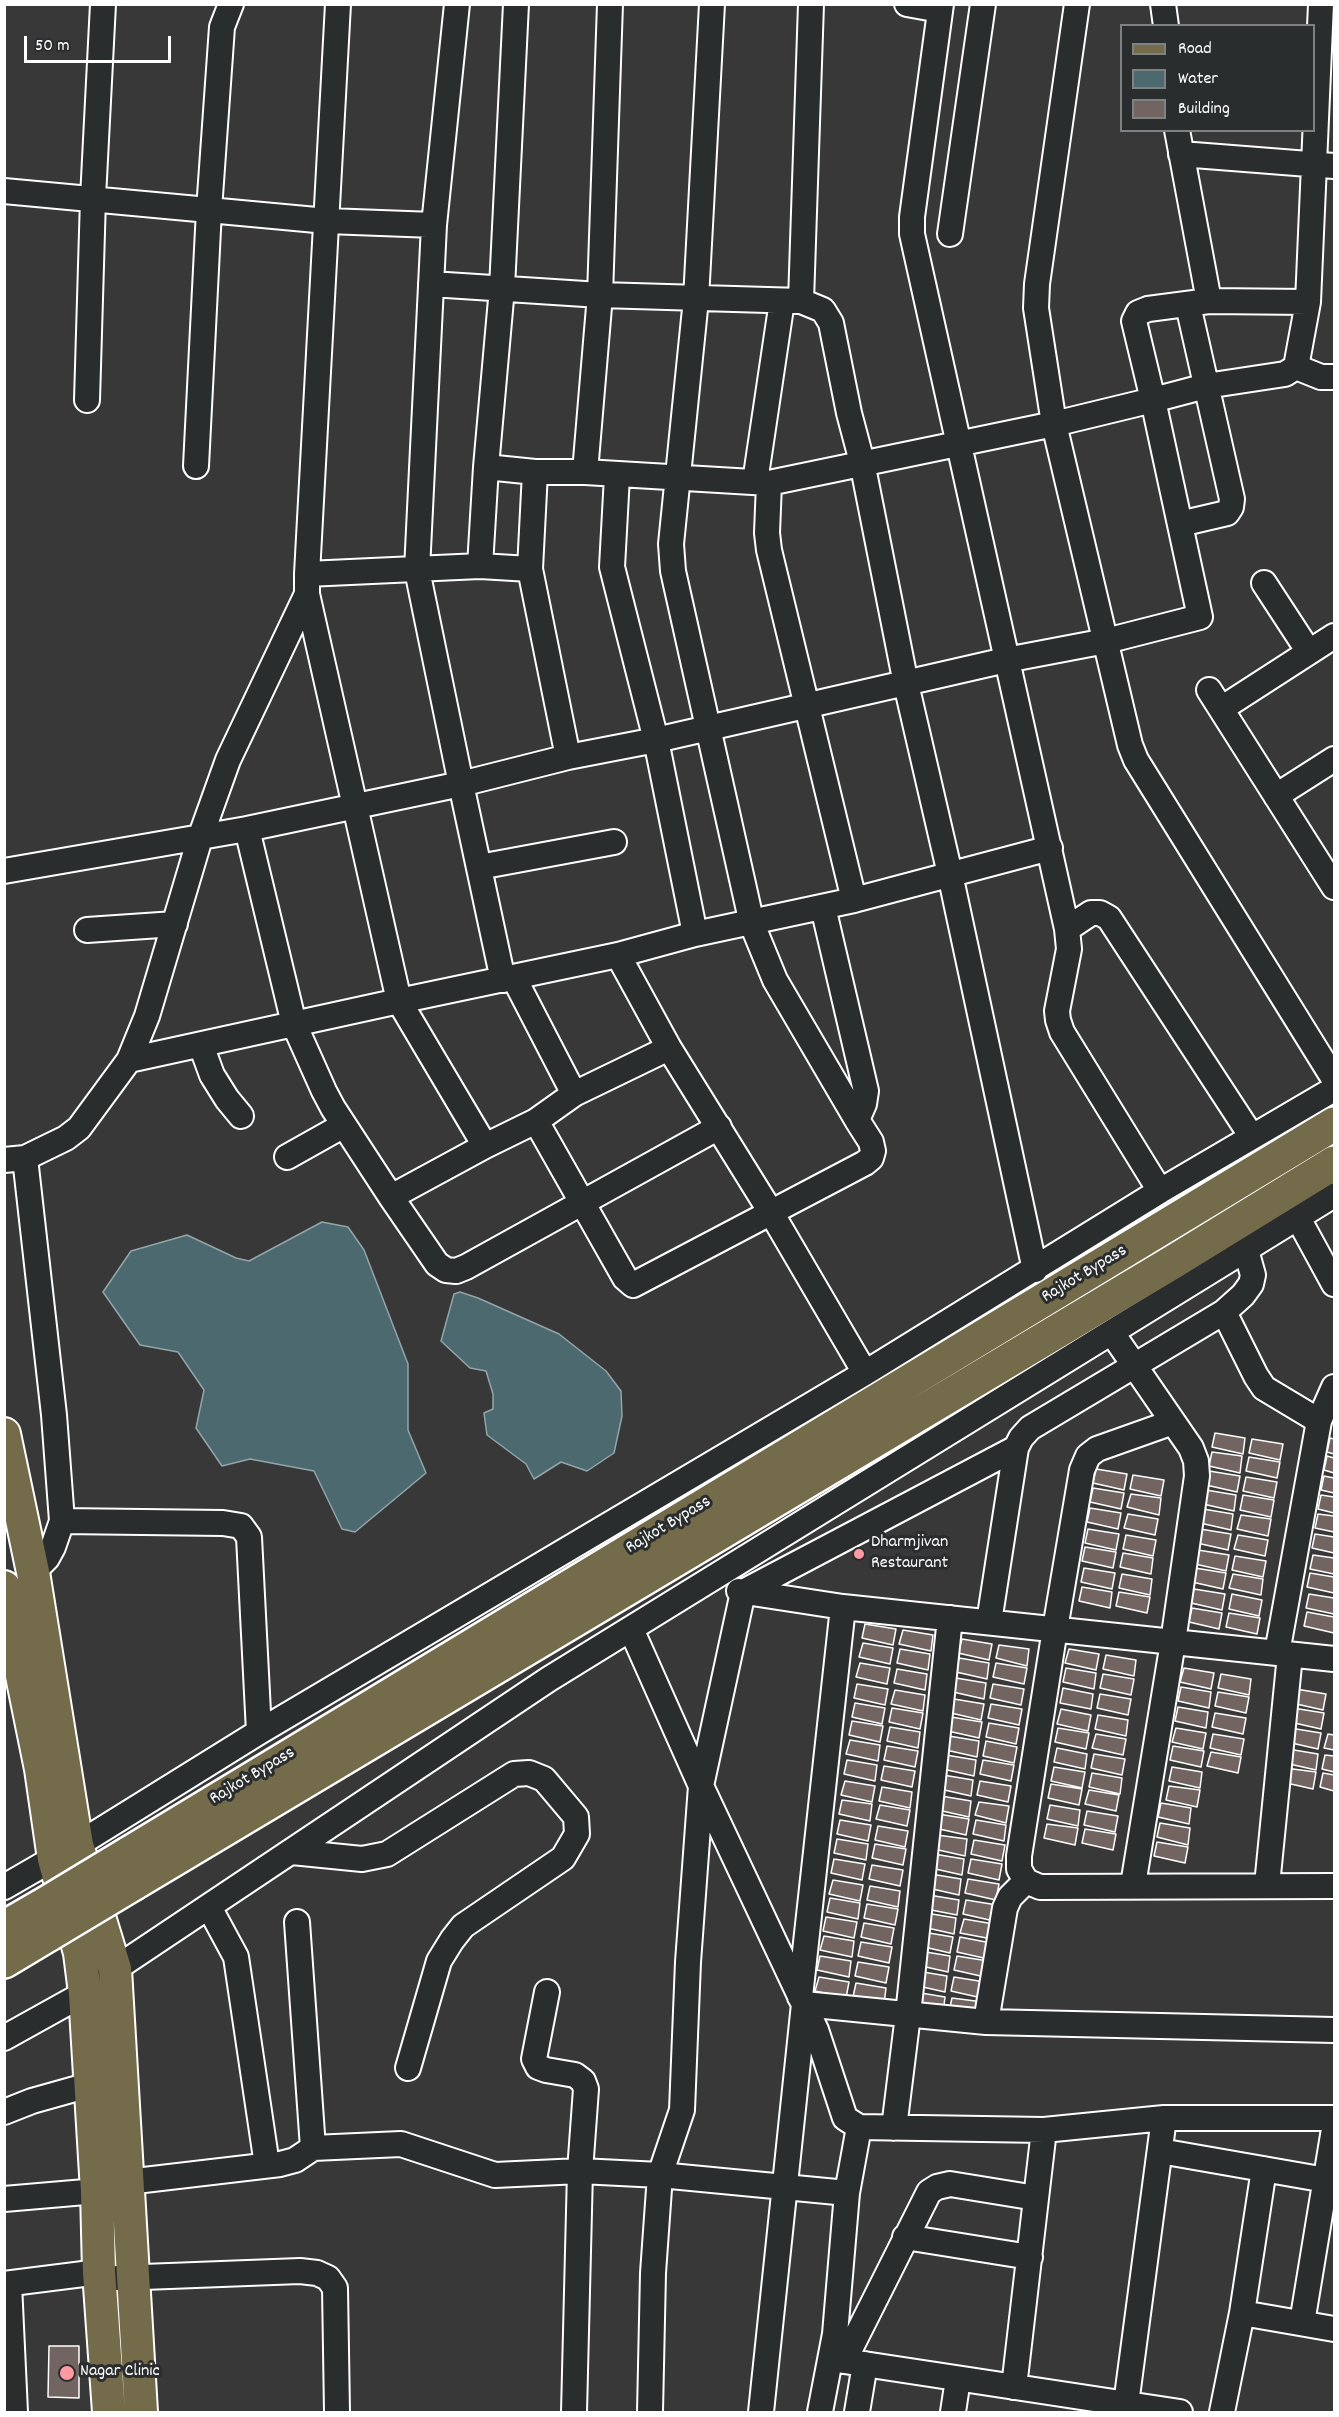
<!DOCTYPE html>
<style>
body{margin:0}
#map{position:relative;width:1339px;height:2417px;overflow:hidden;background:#383838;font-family:Dekko,sans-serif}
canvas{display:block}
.frame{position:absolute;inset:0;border:6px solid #fff;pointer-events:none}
.legend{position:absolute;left:1120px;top:24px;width:195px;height:108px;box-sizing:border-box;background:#2a2d2e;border:2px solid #7f8182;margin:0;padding:8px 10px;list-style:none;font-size:18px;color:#fff}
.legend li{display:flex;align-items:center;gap:12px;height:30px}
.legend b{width:30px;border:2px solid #7f8182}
.scale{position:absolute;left:24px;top:36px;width:147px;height:27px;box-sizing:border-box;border:3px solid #fff;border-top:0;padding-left:8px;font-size:18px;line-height:21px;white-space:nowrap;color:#fff;-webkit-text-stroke:4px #2a2d2e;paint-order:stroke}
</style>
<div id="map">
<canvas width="1339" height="2417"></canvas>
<div class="frame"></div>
<ul class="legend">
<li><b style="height:8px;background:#746b4b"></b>Road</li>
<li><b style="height:16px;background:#4c6970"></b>Water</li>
<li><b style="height:16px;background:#726460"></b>Building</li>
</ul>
<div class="scale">50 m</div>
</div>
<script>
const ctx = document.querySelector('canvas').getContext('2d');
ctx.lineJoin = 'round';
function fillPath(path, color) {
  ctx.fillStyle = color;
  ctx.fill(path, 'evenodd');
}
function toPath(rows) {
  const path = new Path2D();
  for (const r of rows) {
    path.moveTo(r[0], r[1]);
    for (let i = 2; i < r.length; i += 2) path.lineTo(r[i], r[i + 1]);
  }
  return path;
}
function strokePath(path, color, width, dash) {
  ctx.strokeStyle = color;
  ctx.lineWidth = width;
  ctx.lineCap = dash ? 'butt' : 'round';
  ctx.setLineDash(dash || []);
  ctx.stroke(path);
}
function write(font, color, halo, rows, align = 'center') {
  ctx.font = font + ' Dekko,sans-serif';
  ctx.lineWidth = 6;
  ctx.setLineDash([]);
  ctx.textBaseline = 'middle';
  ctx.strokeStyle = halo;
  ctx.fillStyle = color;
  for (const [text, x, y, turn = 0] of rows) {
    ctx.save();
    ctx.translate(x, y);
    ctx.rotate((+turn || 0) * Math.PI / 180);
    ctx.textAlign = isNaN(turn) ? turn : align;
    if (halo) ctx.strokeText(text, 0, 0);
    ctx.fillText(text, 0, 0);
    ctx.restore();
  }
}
const water = toPath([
 [322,1222,348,1227,364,1250,408,1364,408,1430,426,1473,355,1532,342,1529,314,1471,250,1459,222,1466,196,1428,204,1390,178,1352,140,1345,103,1292,131,1251,187,1235,236,1258,249,1261,322,1222],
 [460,1292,478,1298,559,1334,606,1371,621,1391,622,1416,614,1453,587,1471,561,1462,534,1479,526,1464,487,1435,484,1413,493,1409,493,1394,486,1371,470,1368,441,1341,454,1294,460,1292]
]);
const building = toPath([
 [1215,1433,1245,1438,1243,1454,1212,1447,1215,1433],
 [1330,1438,1334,1439,1334,1454,1327,1452,1330,1438],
 [1252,1439,1283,1444,1280,1460,1249,1453,1252,1439],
 [1212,1452,1242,1456,1240,1473,1209,1466,1212,1452],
 [1327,1456,1334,1458,1334,1473,1324,1470,1327,1456],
 [1249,1457,1280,1462,1277,1478,1246,1471,1249,1457],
 [1096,1469,1127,1474,1124,1490,1093,1483,1096,1469],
 [1209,1471,1240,1476,1237,1492,1206,1485,1209,1471],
 [1133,1475,1164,1480,1161,1496,1130,1489,1133,1475],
 [1324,1476,1334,1478,1334,1493,1321,1490,1324,1476],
 [1246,1477,1277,1482,1274,1498,1243,1491,1246,1477],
 [1093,1488,1124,1493,1121,1509,1090,1502,1093,1488],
 [1206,1490,1236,1495,1234,1511,1203,1504,1206,1490],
 [1131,1494,1161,1498,1159,1515,1127,1507,1131,1494],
 [1243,1495,1274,1500,1271,1517,1240,1510,1243,1495],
 [1321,1495,1334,1497,1334,1513,1318,1509,1321,1495],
 [1090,1508,1121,1513,1118,1529,1087,1522,1090,1508],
 [1203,1509,1233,1514,1231,1530,1200,1523,1203,1509],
 [1128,1514,1158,1519,1155,1535,1124,1528,1128,1514],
 [1318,1514,1334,1516,1334,1532,1315,1528,1318,1514],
 [1241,1515,1271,1519,1268,1536,1237,1529,1241,1515],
 [1088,1529,1119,1534,1116,1550,1085,1543,1088,1529],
 [1200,1529,1231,1534,1228,1550,1197,1543,1200,1529],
 [1315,1534,1334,1537,1334,1553,1312,1548,1315,1534],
 [1126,1535,1156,1540,1153,1556,1123,1549,1126,1535],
 [1238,1535,1268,1540,1265,1556,1234,1549,1238,1535],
 [1085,1547,1116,1552,1113,1568,1082,1561,1085,1547],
 [1198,1550,1229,1555,1226,1571,1195,1564,1198,1550],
 [1123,1553,1153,1558,1151,1574,1120,1567,1123,1553],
 [1313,1555,1334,1558,1334,1574,1310,1569,1313,1555],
 [1235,1556,1266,1561,1263,1577,1232,1570,1235,1556],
 [1084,1568,1115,1573,1112,1589,1081,1582,1084,1568],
 [1195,1568,1226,1573,1223,1589,1192,1582,1195,1568],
 [1310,1573,1334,1577,1334,1593,1307,1587,1310,1573],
 [1122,1574,1152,1579,1150,1595,1119,1588,1122,1574],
 [1233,1574,1263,1579,1261,1595,1229,1588,1233,1574],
 [1082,1587,1112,1592,1110,1608,1079,1601,1082,1587],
 [1194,1589,1225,1594,1222,1610,1191,1603,1194,1589],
 [1119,1592,1150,1597,1147,1613,1116,1606,1119,1592],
 [1232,1594,1262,1600,1259,1616,1229,1609,1232,1594],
 [1309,1594,1334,1598,1334,1614,1306,1608,1309,1594],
 [1192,1608,1222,1613,1219,1629,1189,1622,1192,1608],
 [1307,1612,1334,1617,1334,1633,1304,1626,1307,1612],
 [1229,1613,1260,1618,1257,1634,1226,1627,1229,1613],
 [865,1624,896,1629,893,1645,862,1638,865,1624],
 [903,1630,933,1635,931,1651,899,1644,903,1630],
 [962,1639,992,1644,989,1660,958,1653,962,1639],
 [863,1643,893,1648,890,1664,859,1657,863,1643],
 [999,1645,1029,1649,1027,1666,996,1658,999,1645],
 [900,1649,930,1654,928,1670,897,1663,900,1649],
 [1069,1649,1099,1654,1096,1670,1065,1663,1069,1649],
 [1106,1655,1136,1660,1134,1676,1103,1669,1106,1655],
 [959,1658,989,1663,987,1679,956,1672,959,1658],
 [860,1663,890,1668,887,1684,856,1677,860,1663],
 [996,1663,1027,1668,1024,1684,993,1677,996,1663],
 [1066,1668,1096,1673,1094,1689,1063,1682,1066,1668],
 [1184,1668,1214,1673,1211,1689,1180,1682,1184,1668],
 [897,1669,927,1674,925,1690,894,1683,897,1669],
 [1103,1674,1134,1679,1131,1695,1100,1688,1103,1674],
 [1221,1674,1251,1679,1249,1695,1218,1688,1221,1674],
 [956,1678,986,1683,984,1699,953,1692,956,1678],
 [857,1684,888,1689,885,1705,854,1698,857,1684],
 [993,1684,1024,1689,1021,1705,990,1698,993,1684],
 [1181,1687,1211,1692,1209,1708,1178,1701,1181,1687],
 [1063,1688,1093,1694,1091,1709,1060,1703,1063,1688],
 [1296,1689,1326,1694,1323,1710,1292,1703,1296,1689],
 [895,1690,925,1695,923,1711,891,1704,895,1690],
 [1218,1692,1249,1697,1246,1713,1215,1706,1218,1692],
 [1100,1694,1131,1699,1128,1715,1097,1708,1100,1694],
 [954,1699,984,1704,981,1720,951,1713,954,1699],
 [855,1703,885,1708,882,1724,852,1717,855,1703],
 [991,1704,1022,1709,1019,1725,988,1718,991,1704],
 [1178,1707,1208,1712,1206,1728,1175,1721,1178,1707],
 [892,1708,923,1713,920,1729,889,1722,892,1708],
 [1293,1708,1324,1713,1321,1729,1290,1722,1293,1708],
 [1061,1709,1091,1715,1088,1731,1057,1724,1061,1709],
 [1215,1713,1246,1718,1243,1734,1212,1727,1215,1713],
 [1098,1715,1128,1720,1126,1736,1095,1729,1098,1715],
 [951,1717,982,1722,979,1738,948,1731,951,1717],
 [852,1721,883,1726,880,1742,849,1735,852,1721],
 [989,1723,1019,1728,1016,1744,986,1737,989,1723],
 [890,1727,920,1732,918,1748,887,1741,890,1727],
 [1058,1728,1089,1733,1086,1749,1055,1742,1058,1728],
 [1176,1728,1206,1733,1203,1749,1172,1742,1176,1728],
 [1290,1728,1321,1733,1318,1749,1287,1742,1290,1728],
 [1096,1734,1126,1739,1123,1755,1092,1748,1096,1734],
 [1213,1734,1244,1739,1241,1755,1210,1748,1213,1734],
 [1328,1734,1334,1735,1334,1750,1324,1748,1328,1734],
 [949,1736,979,1741,977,1757,946,1750,949,1736],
 [850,1740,880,1745,878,1761,846,1754,850,1740],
 [986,1741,1017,1747,1014,1763,983,1756,986,1741],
 [887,1746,918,1751,915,1767,884,1760,887,1746],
 [1173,1746,1204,1751,1201,1767,1170,1760,1173,1746],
 [1057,1748,1087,1754,1085,1769,1054,1762,1057,1748],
 [1288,1749,1318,1754,1316,1770,1285,1763,1288,1749],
 [1211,1752,1241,1757,1238,1773,1207,1766,1211,1752],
 [1094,1754,1125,1759,1122,1775,1091,1768,1094,1754],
 [946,1755,976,1760,974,1776,943,1769,946,1755],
 [1325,1755,1334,1756,1334,1772,1322,1769,1325,1755],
 [847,1760,877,1765,875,1781,844,1774,847,1760],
 [983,1760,1014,1765,1011,1781,980,1774,983,1760],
 [884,1766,915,1771,912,1787,881,1780,884,1766],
 [1054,1767,1085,1772,1082,1788,1051,1781,1054,1767],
 [1172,1767,1202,1772,1200,1788,1169,1781,1172,1767],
 [1285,1768,1316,1772,1313,1789,1282,1782,1285,1768],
 [1092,1773,1122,1778,1120,1794,1089,1787,1092,1773],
 [1323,1773,1334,1775,1334,1791,1320,1787,1323,1773],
 [943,1775,973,1780,971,1796,940,1789,943,1775],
 [845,1781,875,1786,872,1802,841,1795,845,1781],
 [980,1781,1011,1786,1008,1802,977,1795,980,1781],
 [1051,1784,1082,1789,1079,1805,1048,1798,1051,1784],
 [1169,1786,1200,1790,1197,1807,1166,1800,1169,1786],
 [882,1787,912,1792,910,1808,879,1801,882,1787],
 [1089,1790,1119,1795,1116,1811,1085,1804,1089,1790],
 [941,1796,971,1801,969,1817,938,1810,941,1796],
 [842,1800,872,1804,870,1821,839,1814,842,1800],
 [979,1802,1009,1806,1006,1823,975,1815,979,1802],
 [1161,1803,1191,1808,1189,1824,1158,1817,1161,1803],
 [880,1805,910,1810,907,1826,876,1819,880,1805],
 [1050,1805,1080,1810,1078,1826,1047,1819,1050,1805],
 [1087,1811,1118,1816,1115,1832,1084,1825,1087,1811],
 [938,1814,969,1819,966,1835,935,1828,938,1814],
 [840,1820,871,1825,868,1841,837,1834,840,1820],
 [976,1820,1006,1825,1004,1841,973,1834,976,1820],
 [1160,1823,1190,1828,1188,1845,1157,1837,1160,1823],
 [1047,1824,1078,1828,1075,1845,1044,1838,1047,1824],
 [878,1826,908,1831,905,1847,875,1840,878,1826],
 [1085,1829,1116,1834,1113,1850,1082,1843,1085,1829],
 [937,1835,967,1839,965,1856,934,1849,937,1835],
 [837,1839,868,1844,866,1860,834,1853,837,1839],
 [974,1840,1005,1845,1002,1861,971,1854,974,1840],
 [1157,1842,1188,1847,1185,1863,1154,1856,1157,1842],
 [875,1844,906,1849,903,1865,872,1858,875,1844],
 [934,1854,964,1859,962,1875,931,1868,934,1854],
 [834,1859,865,1864,862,1880,831,1873,834,1859],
 [971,1859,1002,1864,999,1880,968,1873,971,1859],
 [872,1865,903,1870,900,1886,869,1879,872,1865],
 [931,1874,961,1879,959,1895,928,1888,931,1874],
 [968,1879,999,1884,996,1900,965,1893,968,1879],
 [833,1880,863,1885,860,1901,829,1894,833,1880],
 [870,1886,900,1891,898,1907,867,1900,870,1886],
 [929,1895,959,1900,957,1915,926,1909,929,1895],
 [830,1898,860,1903,858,1919,827,1912,830,1898],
 [966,1900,997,1905,994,1921,963,1914,966,1900],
 [867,1904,898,1909,895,1925,864,1918,867,1904],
 [926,1913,956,1918,954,1934,923,1927,926,1913],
 [826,1917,857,1922,854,1938,823,1931,826,1917],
 [964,1919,994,1924,992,1939,960,1933,964,1919],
 [864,1923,894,1928,891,1944,861,1937,864,1923],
 [923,1932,953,1937,950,1953,920,1946,923,1932],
 [824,1936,854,1941,852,1957,820,1950,824,1936],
 [960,1937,991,1943,988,1959,957,1952,960,1937],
 [861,1942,892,1947,889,1963,858,1956,861,1942],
 [920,1951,950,1956,948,1972,917,1965,920,1951],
 [820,1956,851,1961,849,1977,817,1970,820,1956],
 [957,1956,988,1961,985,1977,954,1970,957,1956],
 [858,1962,889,1967,886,1983,855,1976,858,1962],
 [917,1971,947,1976,945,1992,914,1985,917,1971],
 [819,1977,849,1982,846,1998,815,1991,819,1977],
 [954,1977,985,1982,982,1998,951,1991,954,1977],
 [856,1983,886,1988,884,2004,853,1997,856,1983],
 [915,1992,945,1997,943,2013,912,2006,915,1992],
 [952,1998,983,2002,980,2019,949,2012,952,1998],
 [49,2346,79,2346,79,2398,48,2397,49,2346]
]);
const minor = toPath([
 [457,4,434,225,417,570,461,784,568,757,656,740,1006,660,1106,641,1200,617,1153,400,1054,424,769,483,585,472,535,472,486,467],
 [712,4,696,299,671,544,673,571,752,924,775,980,857,1120,864,1104,866,1091,823,907],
 [907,4,940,10],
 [941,4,912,217,912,234,1067,929,1069,949,1057,1011,1058,1020,1062,1032,1160,1191],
 [1077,4,1037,284,1036,308,1054,424,1130,745,1136,760,1334,1079],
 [1163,4,1166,26],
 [1177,130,1209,301,1148,309,1138,313,1134,321,1153,400,1206,386,1285,374,1296,367,1308,302,1321,4],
 [1181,154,1334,166],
 [4,191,327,221,434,225],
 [950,234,983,4],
 [431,284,600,295,801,301,823,310,831,323,849,413,862,462,906,684,950,874,1035,1270],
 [801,301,811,4],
 [1209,301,1308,302],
 [1296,367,1321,377,1334,377],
 [87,400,93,198,103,4],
 [196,466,209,210,222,27,231,4],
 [535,472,530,569,568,757],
 [585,472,600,295,610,4],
 [617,476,612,567,656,740,695,934],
 [755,482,782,301],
 [769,483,767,533,769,550,854,900],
 [1180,524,1227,513,1231,507,1232,499,1188,305],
 [480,566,486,467,502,288,516,4],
 [307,574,338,4],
 [1264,583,1309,652],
 [307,594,399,1001,485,1146],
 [1209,690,1334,887],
 [1221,709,1334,636],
 [1276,796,1334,759],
 [247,829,461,784,503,980],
 [479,867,614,842],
 [4,871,247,829,294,1024,324,1091,333,1108,391,1197,437,1264,446,1270,456,1271,466,1267,719,1127],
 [1067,929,1091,913,1100,913,1109,918,1252,1137],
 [87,930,175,924],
 [618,955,669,1048,772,1214,865,1373],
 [514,978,574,1094,669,1048],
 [201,1045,212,1075,227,1099,241,1116],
 [129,1060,399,1001,618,955,695,934,854,900,1050,848],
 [536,1121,625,1278,633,1285,865,1163,871,1158,873,1151,871,1142,857,1120],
 [287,1157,344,1125],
 [25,1158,54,1415,62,1521],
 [4,1160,25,1158,66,1138,79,1128,129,1060,147,1016,200,838,228,760,307,594,307,574,480,566,530,569],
 [391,1197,485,1146,536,1121,574,1094],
 [1298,1218,1334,1284],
 [1224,1312,1256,1376,1264,1388,1319,1421,1277,1653],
 [1112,1333,1191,1448,1196,1461,1197,1476,1173,1642,1133,1885],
 [1319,1421,1334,1387],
 [1173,1422,1097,1449,1088,1456,1082,1470,1055,1629,1019,1856,1019,1869,1026,1881,1040,1887,1334,1886],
 [33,1572,47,1558,53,1547,62,1521,223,1523,241,1526,249,1537,259,1732],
 [739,1591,843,1607,1334,1659],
 [989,1622,1016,1448,1021,1438,1030,1428,1224,1312,1243,1295,1251,1284,1253,1275,1246,1250],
 [631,1629,701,1786,816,2030,845,2118,859,2127,1044,2130,1164,2118,1334,2118],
 [292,1852,362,1859,387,1854,514,1774,529,1773,544,1779,576,1817,577,1834,563,1858,463,1926,452,1940,439,1961,408,2068],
 [1267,1885,1290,1655],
 [4,1887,77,1845,259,1732,865,1373,1160,1191,1334,1089],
 [209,1907,236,1957,267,2165],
 [297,1922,313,2148,401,2144,495,2175,580,2171,660,2175,847,2193],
 [547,1992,534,2059,538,2067,546,2070,575,2075,583,2081,586,2089,580,2171,574,2412],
 [800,1997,843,1607],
 [986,2022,1005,1908,1010,1897,1026,1881],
 [4,2038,85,1993,115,1969,549,1679,1334,1195],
 [4,2112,32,2101,89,2085],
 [894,2128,908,2015,950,1618],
 [1160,2151,1326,2180],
 [127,2182,280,2164,295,2160,313,2148],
 [4,2199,97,2191],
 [905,2237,1030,2257],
 [117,2278,300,2271,317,2273,328,2278,335,2288,337,2412],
 [4,2284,99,2272],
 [9,2284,15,2412],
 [1242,2313,1264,2169],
 [1302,2323,1334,2129],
 [831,2359,1180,2412],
 [844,2361,929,2192,937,2187,950,2184,1036,2198],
 [1014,2387,1044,2130],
 [1126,2404,1164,2118],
 [650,2412,653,2273,660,2175,682,2110,688,1962,701,1786,743,1592,1016,1448],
 [761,2412,804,2004,986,2022,1334,2030],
 [820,2412,835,2334,847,2193,859,2127],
 [857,2412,865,2364],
 [953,2412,958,2379],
 [1222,2412,1242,2313,1334,2329]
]);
const major = toPath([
 [4,1434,33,1572,77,1845,115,1969,141,2412],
 [4,1587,41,1769,54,1859,80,1953,85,1993,97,2191,99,2272,109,2412]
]);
const highway = toPath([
 [128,1854,1334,1124],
 [134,1883,1173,1262,1334,1163],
 [4,1928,42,1906],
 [4,1961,49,1934]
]);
const highwayBridge = toPath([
 [42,1906,128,1854],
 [49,1934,134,1883]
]);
const markers = [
 [859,1554,6,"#ff9aa2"],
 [67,2373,8,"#ff9aa2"]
];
const streetNames = [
 ["Rajkot Bypass",1085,1275,-31],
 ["Rajkot Bypass",669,1526,-31],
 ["Rajkot Bypass",253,1777,-31]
];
const poiNames = [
 ["Dharmjivan",871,1544],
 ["Restaurant",871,1565],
 ["Nagar Clinic",80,2373]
];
fillPath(water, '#4c6970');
strokePath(water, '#94a5a9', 1.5);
fillPath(building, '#726460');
strokePath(building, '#fff', 1.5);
strokePath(minor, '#fff', 28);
strokePath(major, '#fff', 36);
strokePath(highway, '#fff', 38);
strokePath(minor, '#2a2d2e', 24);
strokePath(major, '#746b4b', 32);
strokePath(highway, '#746b4b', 33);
strokePath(highwayBridge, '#fff', 38, []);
strokePath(highwayBridge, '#746b4b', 33);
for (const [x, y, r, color] of markers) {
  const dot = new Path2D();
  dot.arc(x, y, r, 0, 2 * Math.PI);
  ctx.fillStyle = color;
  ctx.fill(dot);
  strokePath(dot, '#2a2d2e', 2);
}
write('18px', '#fff', '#2a2d2e', streetNames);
write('18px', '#fff', '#2a2d2e', poiNames, 'left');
</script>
